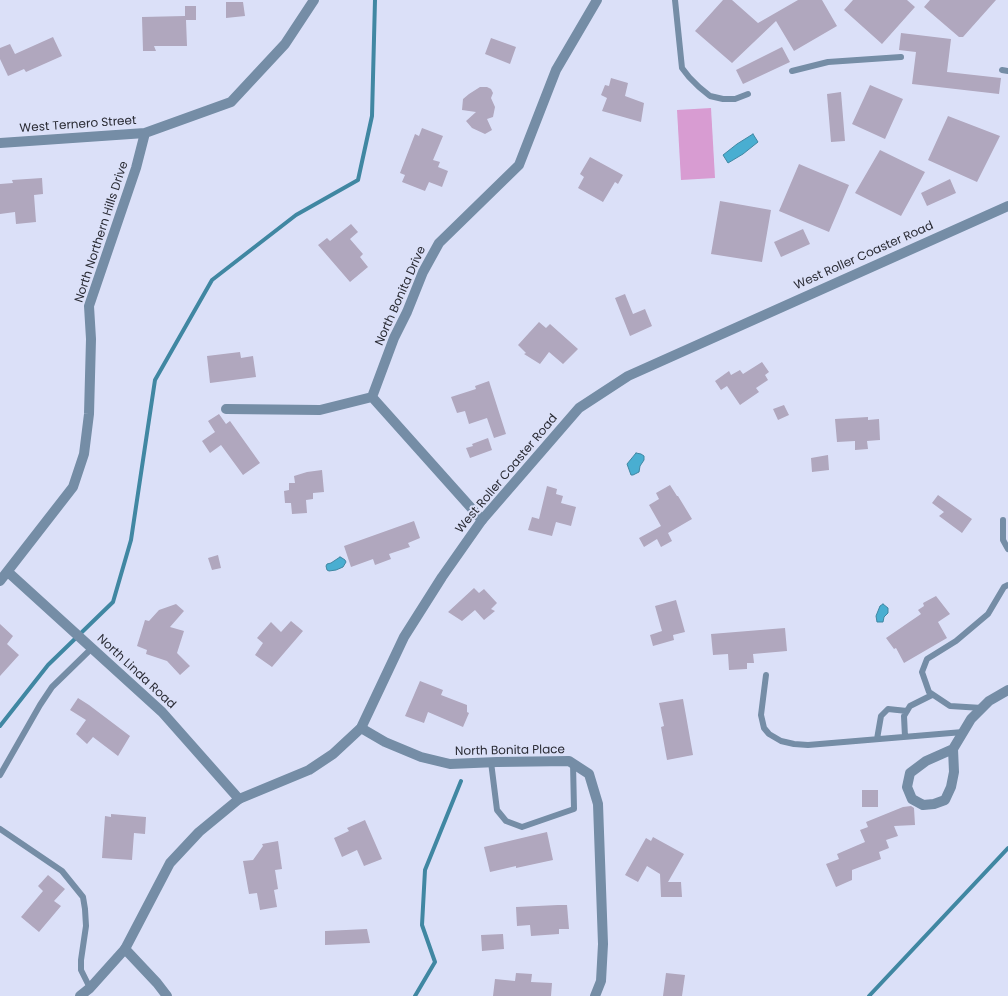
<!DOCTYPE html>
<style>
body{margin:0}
canvas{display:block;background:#dbe0f8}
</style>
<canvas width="1008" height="996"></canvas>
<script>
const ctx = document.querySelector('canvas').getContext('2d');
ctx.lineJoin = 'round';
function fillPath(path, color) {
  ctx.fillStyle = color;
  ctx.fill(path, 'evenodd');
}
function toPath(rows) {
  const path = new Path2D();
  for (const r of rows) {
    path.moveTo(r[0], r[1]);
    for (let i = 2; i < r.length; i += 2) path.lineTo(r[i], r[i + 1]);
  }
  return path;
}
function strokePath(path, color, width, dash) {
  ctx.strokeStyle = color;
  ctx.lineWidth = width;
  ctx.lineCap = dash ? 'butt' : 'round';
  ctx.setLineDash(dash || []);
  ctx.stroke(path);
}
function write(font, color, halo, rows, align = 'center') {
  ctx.font = font + ' Poppins,sans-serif';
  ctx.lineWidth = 4;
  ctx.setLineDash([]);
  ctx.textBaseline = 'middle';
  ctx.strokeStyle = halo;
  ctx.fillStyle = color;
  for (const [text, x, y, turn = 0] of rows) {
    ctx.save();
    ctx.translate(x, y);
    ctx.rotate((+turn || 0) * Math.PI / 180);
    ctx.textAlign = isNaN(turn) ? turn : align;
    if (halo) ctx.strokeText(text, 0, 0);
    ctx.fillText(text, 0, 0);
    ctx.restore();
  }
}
const green = toPath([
 [711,108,715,178,681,180,677,110]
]);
const water = toPath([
 [753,134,758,142,743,154,728,163,723,155,737,144,753,134],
 [636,453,641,454,644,456,644,460,640,466,639,472,633,475,631,475,627,464,636,453],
 [340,557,342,558,345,560,346,562,343,567,336,570,329,571,327,570,326,566,327,564,331,563,340,557],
 [883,604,888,608,888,613,884,617,883,622,877,622,876,616,880,606,883,604]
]);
const stream = toPath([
 [0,726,48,665,113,602,131,540,155,380,212,280,296,215,358,180,372,116,375,0],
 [415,996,435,962,422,925,425,870,461,781],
 [869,996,1008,848]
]);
const building = toPath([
 [723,0,732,0,758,23,798,0,822,0,837,26,794,51,776,21,732,63,695,31],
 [853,0,907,0,915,7,882,44,844,10],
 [930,0,996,0,963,37,959,37,924,7],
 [226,2,243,2,245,16,226,18],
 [185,6,196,6,196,20,186,20,187,46,154,46,156,51,143,51,142,17,185,16],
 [901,33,951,39,947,72,1001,78,999,94,912,84,916,52,899,50],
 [53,37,62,56,26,72,24,69,8,76,0,59,0,48,10,44,15,54],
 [491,38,516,47,510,64,485,54],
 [782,47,790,62,743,84,736,70],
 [611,78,628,83,625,96,644,103,641,122,602,111,607,98,601,95,605,85,609,86],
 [870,85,903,99,885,139,852,124],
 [480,87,487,87,491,89,493,93,491,98,495,107,493,117,487,119,492,130,485,134,472,128,466,121,476,112,462,110,463,99,469,94],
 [841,92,845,141,831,142,827,94],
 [948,116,1000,136,977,182,928,160],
 [422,128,443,136,433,160,440,162,438,167,448,171,442,187,429,182,425,191,402,182,405,175,400,173,415,134,419,136],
 [880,150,925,172,901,216,855,193],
 [590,157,623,175,618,184,615,182,603,202,578,188,584,177,580,174],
 [799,164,849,185,829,232,779,211],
 [42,178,43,194,34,195,36,222,16,224,15,212,0,214,0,184,13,183,12,180],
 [950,179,956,193,927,206,921,193],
 [720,201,771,210,762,262,711,254],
 [351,224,358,232,350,239,363,254,360,257,368,267,350,282,318,245,327,238,330,241],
 [803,229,810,244,781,257,774,242],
 [625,294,633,314,645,309,652,326,630,336,615,298],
 [539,322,546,328,550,324,578,349,563,364,549,352,540,364,524,354,526,353,518,345],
 [240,352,241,358,253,356,256,377,210,383,207,356],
 [762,362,769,372,765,375,768,380,756,388,759,392,740,405,727,386,721,390,715,381,729,371,731,375,740,370,743,374],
 [489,381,506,434,494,438,487,418,469,424,465,411,457,413,451,397,476,389,475,386],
 [784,405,789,415,778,420,773,409],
 [219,414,226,424,230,421,260,463,243,475,221,445,210,453,202,441,215,432,208,421],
 [868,417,868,420,879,419,880,440,867,441,868,449,855,450,855,441,837,442,835,419],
 [488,438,492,450,470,458,466,448,473,446,472,444],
 [828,455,829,470,812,472,811,458],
 [322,470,324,492,313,493,313,499,306,500,307,513,292,514,291,503,285,503,284,491,289,490,289,483,295,483,294,476,307,472],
 [670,485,677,496,678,496,692,519,668,533,672,541,661,547,657,539,644,547,639,538,661,526,649,505,659,499,656,493],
 [547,486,557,489,556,494,563,496,561,503,576,507,571,526,556,522,552,536,528,530,532,517,539,519],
 [938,495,972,519,962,533,939,516,944,512,932,503],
 [414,521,420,538,408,543,410,547,389,554,391,559,375,565,373,559,351,567,344,546],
 [218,555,221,568,212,570,208,558],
 [474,588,479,593,484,589,497,603,491,609,495,611,484,620,475,610,462,621,448,612],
 [936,596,950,614,938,622,947,638,904,663,896,648,894,649,886,638,921,614,918,610,924,606,923,603],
 [676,600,685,632,673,635,674,640,653,646,650,635,662,631,655,606],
 [176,604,184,611,170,627,184,631,177,653,190,666,180,675,167,661,146,654,147,650,137,646,145,620,149,621,159,610],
 [291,621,303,631,272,667,255,655,263,643,257,638,271,622,281,632],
 [0,624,13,636,7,644,19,655,0,676],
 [785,628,787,651,753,654,754,663,747,663,747,669,729,670,728,654,713,655,711,634],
 [420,681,443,690,441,695,467,705,467,712,469,713,463,727,428,712,424,723,405,716],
 [78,698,89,705,130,736,118,756,93,737,87,744,76,734,86,720,70,710],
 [683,699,693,755,667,760,661,727,664,726,659,703],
 [862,790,878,790,878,807,862,807],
 [911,806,914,808,915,825,894,826,898,836,886,840,889,848,879,852,881,859,852,870,852,880,836,887,826,864,839,859,837,854,865,842,860,830,868,827,866,822,903,807],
 [111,814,146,817,145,834,134,833,132,860,102,858,105,816,111,817],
 [365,820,382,859,364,866,357,850,342,857,334,838,349,831,347,828],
 [547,832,553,860,516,868,516,866,490,872,484,847],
 [653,837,684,854,668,882,681,882,682,897,661,897,660,874,647,866,638,882,625,875,646,838,651,841],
 [278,841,282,869,275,870,278,889,274,890,277,907,260,910,257,893,249,894,243,861,253,860,263,846,262,844],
 [48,875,65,889,54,901,61,906,39,932,21,917,43,891,38,886],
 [558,905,567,905,569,929,559,929,559,934,531,936,530,925,517,926,516,907],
 [367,929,370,943,325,945,325,931],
 [503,934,504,949,482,951,481,935],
 [516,973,532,974,531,982,552,983,551,996,493,996,495,979,515,981],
 [666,973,685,975,682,996,663,996]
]);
const service = toPath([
 [675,0,682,68,689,77,699,87,710,96,723,99,735,99,748,94],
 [1002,70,1008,71],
 [792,71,828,62,901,57],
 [1003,520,1003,540,1008,549],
 [766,675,761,715,764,728,769,734,781,741,794,744,808,745,963,732],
 [982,708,950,706,929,692,922,672,927,659,956,641,988,614,1004,587,1008,585],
 [905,737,904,716,910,706,932,695],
 [877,739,881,716,888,709,907,711],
 [491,762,497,810,506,821,522,827,574,809,573,763],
 [0,775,40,705,52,687,92,648],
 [0,829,62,871,83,897,85,909,86,926,81,960,81,970,90,988]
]);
const minor = toPath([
 [0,143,145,133,231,102,285,44,314,0],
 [372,397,394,338,407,312,423,272,439,243,519,165,556,70,597,0],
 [372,397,482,520],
 [226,409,320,410,372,397],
 [8,572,162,712,239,799],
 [0,581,73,487,84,454,89,414,91,339,89,306,136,168,145,133],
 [361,728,385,742,421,757,450,764,497,762,569,761,589,774,598,804,603,944,601,981,595,996],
 [953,749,926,761,910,773,907,787,912,799,923,805,934,804,945,800,951,787,954,772,953,749,971,719,989,701,1008,690],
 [125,949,157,983,167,996]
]);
const tertiary = toPath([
 [80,996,90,988,125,949,170,863,199,832,239,799,309,770,333,754,361,728,404,637,442,577,482,520,579,408,628,376,1008,206]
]);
const streetNames = [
 ["West Ternero Street",78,125,-4],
 ["North Northern Hills Drive",102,232,-72],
 ["West Roller Coaster Road",864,256,-24],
 ["North Bonita Drive",401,296,-66],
 ["West Roller Coaster Road",507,474,-50],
 ["North Linda Road",136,672,43],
 ["North Bonita Place",510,751,-1]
];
fillPath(green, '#d89cd2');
fillPath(water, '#49aed1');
strokePath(water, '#4087a2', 1);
strokePath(stream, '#4087a2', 4);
fillPath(building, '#b0a7be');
strokePath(service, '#758da6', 6);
strokePath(minor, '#758da6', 10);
strokePath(tertiary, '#758da6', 10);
write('12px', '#2a2b34', '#dbe0f8', streetNames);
</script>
